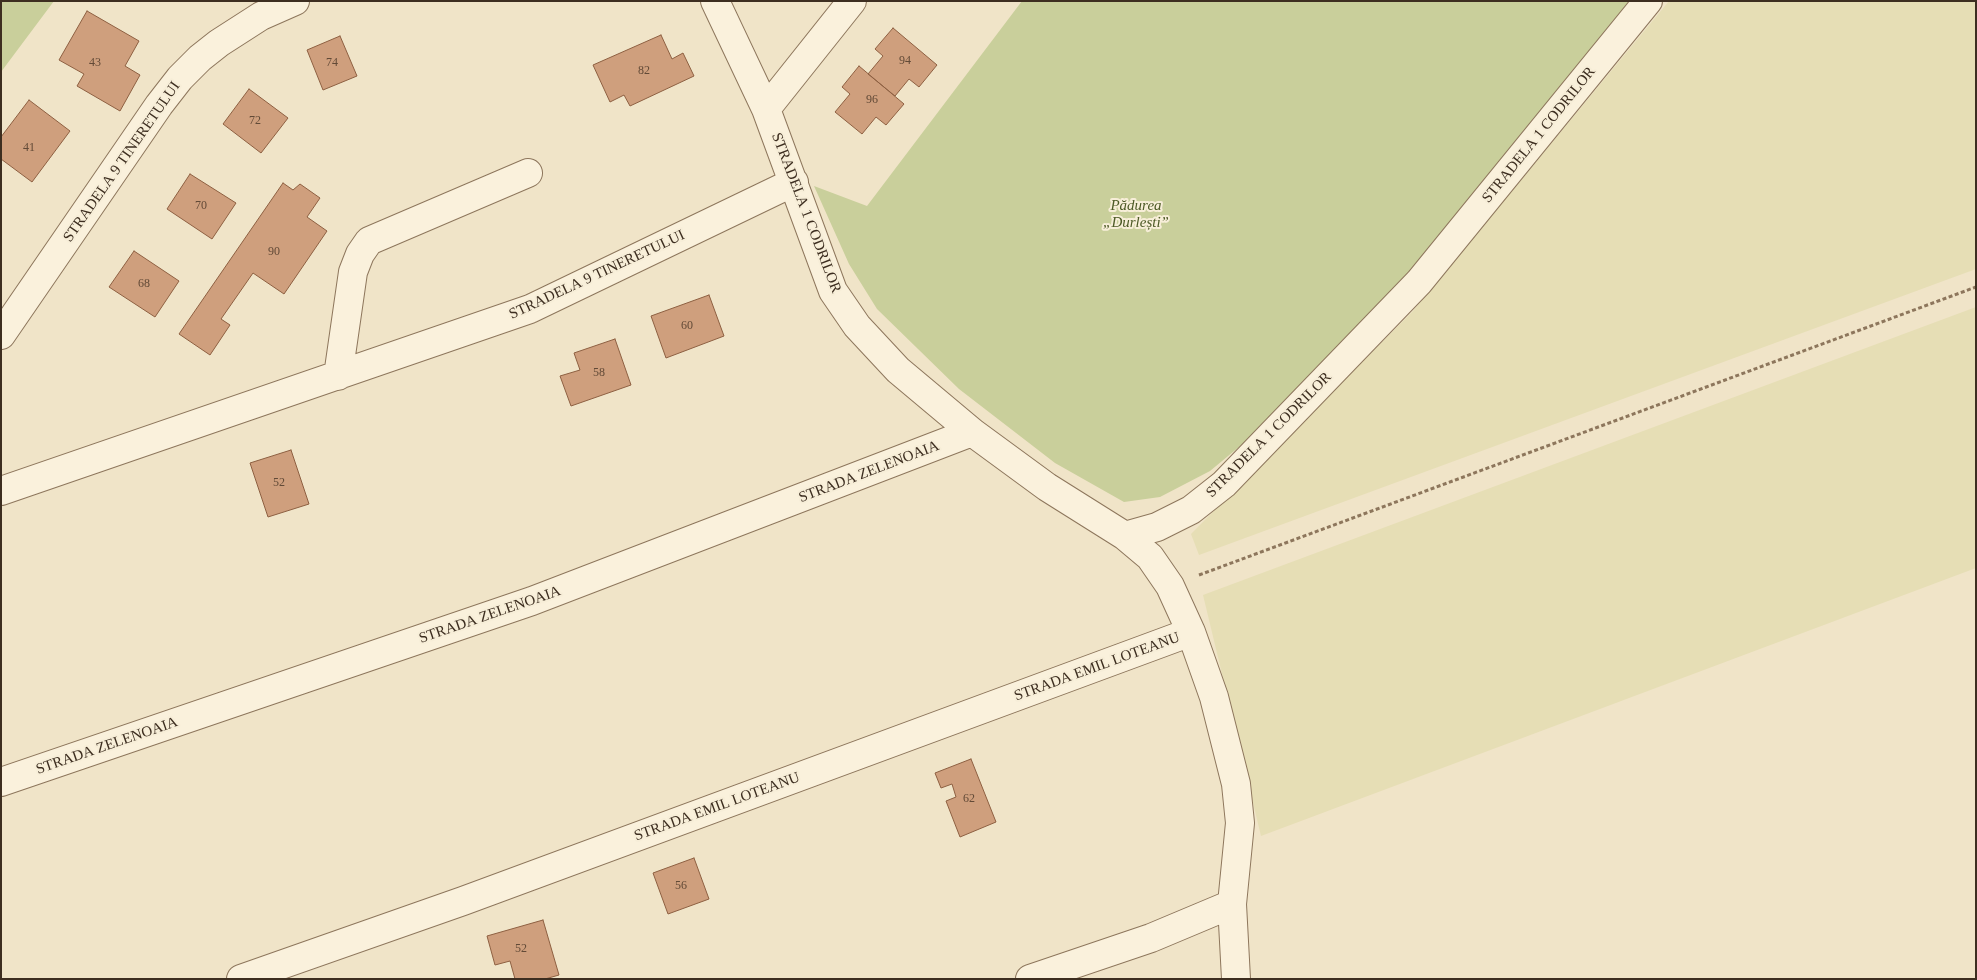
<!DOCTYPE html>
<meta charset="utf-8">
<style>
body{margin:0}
#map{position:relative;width:1977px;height:980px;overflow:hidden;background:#f0e4c8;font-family:Georgia,serif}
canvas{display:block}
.frame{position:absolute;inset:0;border:2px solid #3d2e20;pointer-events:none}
</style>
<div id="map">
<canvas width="1977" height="980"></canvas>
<div class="frame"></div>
</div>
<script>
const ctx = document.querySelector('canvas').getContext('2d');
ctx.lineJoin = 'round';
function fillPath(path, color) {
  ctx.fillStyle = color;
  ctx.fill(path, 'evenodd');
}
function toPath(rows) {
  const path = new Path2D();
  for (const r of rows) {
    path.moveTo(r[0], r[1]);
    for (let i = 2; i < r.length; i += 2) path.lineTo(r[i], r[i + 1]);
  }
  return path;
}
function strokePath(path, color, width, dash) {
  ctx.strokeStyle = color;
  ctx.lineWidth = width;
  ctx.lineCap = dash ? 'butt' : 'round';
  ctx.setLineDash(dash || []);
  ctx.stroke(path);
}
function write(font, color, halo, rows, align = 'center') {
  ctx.font = font + ' Georgia,serif';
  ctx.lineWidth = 4;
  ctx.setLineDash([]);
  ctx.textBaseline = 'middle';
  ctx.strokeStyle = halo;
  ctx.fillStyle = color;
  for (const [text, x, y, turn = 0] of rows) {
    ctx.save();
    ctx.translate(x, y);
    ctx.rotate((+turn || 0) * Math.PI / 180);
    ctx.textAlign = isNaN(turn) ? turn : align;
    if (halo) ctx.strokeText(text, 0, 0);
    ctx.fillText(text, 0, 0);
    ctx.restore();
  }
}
const farmland = toPath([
 [1669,1,1976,1,1976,269,1199,555,1191,534,1413,311],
 [1976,307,1976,568,1261,836,1203,595]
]);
const green = toPath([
 [1,1,54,1,1,72],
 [1022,1,1635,1,1387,305,1245,442,1210,471,1160,497,1124,502,1055,463,959,389,877,309,849,264,814,186,867,206]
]);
const building = toPath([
 [87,11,139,41,125,66,140,75,120,111,77,86,84,74,59,60,87,11],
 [893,28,937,65,919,87,909,79,895,96,868,74,883,56,875,49,893,28],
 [661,35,672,59,683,53,694,76,630,106,624,95,610,102,593,65,661,35],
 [340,36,357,76,323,90,307,50,340,36],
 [859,66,904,104,886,125,876,117,862,134,835,112,850,94,842,87,859,66],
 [249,89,288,118,261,153,223,124,249,89],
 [29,100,70,131,32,182,1,159,1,137,29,100],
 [190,174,236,203,212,239,167,209,190,174],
 [283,183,293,190,300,184,320,198,307,217,327,231,284,294,253,273,221,319,230,325,210,355,179,334,283,183],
 [134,251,179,281,155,317,109,287,134,251],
 [709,295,724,336,666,358,651,316,709,295],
 [615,339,631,385,571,406,560,376,580,370,574,353,615,339],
 [291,450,309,504,268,517,250,463,291,450],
 [971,759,996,822,960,837,946,801,956,797,952,784,941,788,935,773,971,759],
 [694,858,709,899,668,914,653,873,694,858],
 [543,920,559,975,545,979,515,979,510,961,495,965,487,936,543,920]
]);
const path = toPath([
 [1199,575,1976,287]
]);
const street = toPath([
 [715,1,766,109,833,291,857,326,898,370,972,432,1047,487,1125,536,1157,527,1191,510,1224,484,1419,282,1648,1],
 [766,109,852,1],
 [1,335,159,105,180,78,200,58,219,43,261,16,295,1],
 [338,376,353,272,360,254,369,241,528,173],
 [1,491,530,309,794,182],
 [1125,536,1150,557,1170,586,1191,632,1214,697,1236,784,1240,823,1232,904,1236,979],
 [1,782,532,601,972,432],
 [241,979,463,901,1191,632],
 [1030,979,1151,938,1232,904]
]);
const numberNames = [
 ["94",905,61],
 ["43",95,63],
 ["74",332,63],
 ["82",644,71],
 ["96",872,100],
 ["72",255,121],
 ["41",29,148],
 ["70",201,206],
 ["90",274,252],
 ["68",144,284],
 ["60",687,326],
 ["58",599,373],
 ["52",279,483],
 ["62",969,799],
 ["56",681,886],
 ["52",521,949]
];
const streetNames = [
 ["STRADELA 1 CODRILOR",1539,135,-51],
 ["STRADELA 9 TINERETULUI",122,162,-55],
 ["STRADELA 1 CODRILOR",806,213,69],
 ["STRADELA 9 TINERETULUI",597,275,-25],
 ["STRADELA 1 CODRILOR",1269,435,-45],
 ["STRADA ZELENOAIA",869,472,-21],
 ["STRADA ZELENOAIA",490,615,-19],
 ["STRADA EMIL LOTEANU",1097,667,-20],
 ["STRADA ZELENOAIA",107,746,-19],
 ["STRADA EMIL LOTEANU",717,807,-20]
];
const parkNames = [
 ["Pădurea",1136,206],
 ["„Durlești”",1136,223]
];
fillPath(farmland, '#e6deb5');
fillPath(green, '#c9cf9b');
fillPath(building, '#cf9f7d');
strokePath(building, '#8d5f41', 1);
strokePath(street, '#8d765c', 30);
strokePath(path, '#8d765c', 3, [4, 2.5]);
strokePath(street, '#faf1dc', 28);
write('12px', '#624a37', null, numberNames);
write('15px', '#3d2e20', '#f7eed8', streetNames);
write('italic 15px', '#4d5a26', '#f7eed8', parkNames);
</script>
